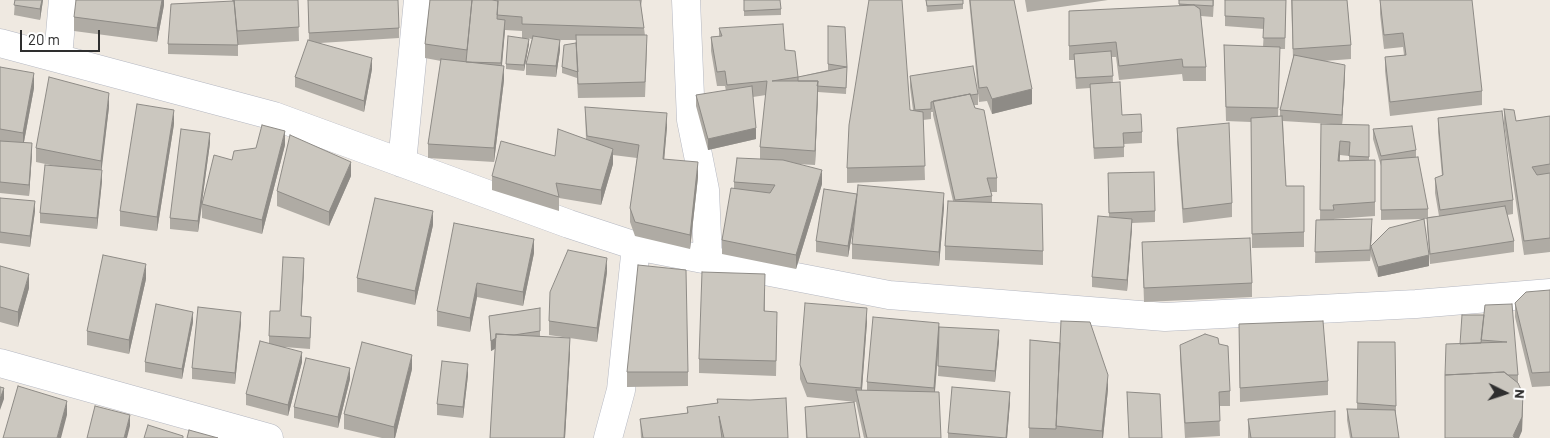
<!DOCTYPE html>
<style>
body{margin:0}
#map{position:relative;width:1550px;height:438px;overflow:hidden;background:#efe9e1;font-family:Barlow,sans-serif}
canvas{display:block}
.north{position:absolute;left:1480px;top:368px;width:50px;height:50px;-webkit-text-stroke:4px #fff;paint-order:stroke;rotate:94deg;font-size:14px;font-weight:700;line-height:20px;text-align:center;color:#2e2e2e}
.north::after{content:'';display:block;margin:auto;width:18px;height:22px;background:#2e2e2e;clip-path:polygon(50% 0,100% 100%,50% 72%,0 100%)}
.scale{position:absolute;left:20px;top:30px;width:80px;height:22px;box-sizing:border-box;border:2px solid #2e2e2e;border-top:0;padding-left:6px;font-size:15px;line-height:18px;white-space:nowrap;color:#2e2e2e;-webkit-text-stroke:4px #fff;paint-order:stroke}
</style>
<div id="map">
<canvas width="1550" height="438"></canvas>
<div class="north">N</div>
<div class="scale">20 m</div>
</div>
<script>
const ctx = document.querySelector('canvas').getContext('2d');
ctx.lineJoin = 'round';
function toPath(rows) {
  const path = new Path2D();
  for (const r of rows) {
    path.moveTo(r[0], r[1]);
    for (let i = 2; i < r.length; i += 2) path.lineTo(r[i], r[i + 1]);
  }
  return path;
}
function strokePath(path, color, width, dash) {
  ctx.strokeStyle = color;
  ctx.lineWidth = width;
  ctx.lineCap = dash ? 'butt' : 'round';
  ctx.setLineDash(dash || []);
  ctx.stroke(path);
}
function fillPath(path, color) {
  ctx.fillStyle = color;
  ctx.fill(path, 'evenodd');
}
const street = toPath([
 [686,0,691,120,705,190,708,260],
 [0,43,274,116,569,224,636,246,889,295,1165,317,1416,304,1550,293],
 [58,57,63,0],
 [402,163,418,0],
 [0,363,269,438],
 [608,438,621,390,636,246]
]);
const wall = toPath([
 [15,0,43,0,40,20,14,15],
 [164,0,164,5,157,42,74,31,74,17],
 [232,0,298,0,299,41,238,45,238,56,168,54,168,44,232,1],
 [308,0,399,28,399,38,320,43,372,69,364,112,295,87,295,77,309,40],
 [430,0,642,0,641,6,647,50,645,97,578,98,577,78,562,73,562,67,576,44,576,40,560,40,560,50,556,77,526,75,526,64,532,39,526,38,529,44,524,71,506,69,506,64,522,38,522,31,505,30,502,66,504,80,494,162,428,158,428,144,441,61,425,58,425,44],
 [744,0,781,9,781,15,744,16],
 [926,0,963,0,963,9,927,12],
 [969,0,1014,0,1032,104,992,114,987,101,979,102],
 [1025,0,1108,0,1027,12],
 [1179,0,1214,0,1213,17,1201,16,1206,67,1206,81,1183,81,1182,74,1119,80,1116,57,1112,57,1113,83,1122,115,1142,132,1142,143,1124,144,1124,157,1094,159,1090,88,1076,89,1074,60,1069,60,1069,11,1179,6],
 [1225,0,1286,0,1285,49,1280,49,1278,117,1280,116,1280,110,1293,58,1291,0,1347,0,1351,45,1351,59,1324,61,1345,75,1342,125,1369,125,1369,160,1375,160,1375,216,1334,219,1334,220,1372,230,1371,246,1422,219,1381,220,1381,166,1373,139,1373,129,1416,150,1416,157,1428,209,1428,217,1439,216,1435,193,1435,178,1442,176,1438,132,1438,118,1513,200,1513,214,1507,215,1514,241,1514,252,1430,264,1427,228,1427,219,1424,219,1429,266,1378,277,1371,256,1371,246,1370,261,1315,263,1316,220,1320,220,1321,124,1331,124,1283,121,1286,186,1304,186,1304,247,1252,248,1251,122,1226,121,1224,45,1263,47,1264,29,1225,26],
 [1340,155,1349,156,1349,161,1340,161],
 [1380,0,1482,91,1482,105,1390,116,1385,71,1385,57,1404,55,1403,47,1384,49,1380,14],
 [828,26,847,67,846,94,818,92,815,165,797,164,822,184,796,269,722,254,722,240,734,189,734,182,760,159,760,147,766,95,753,97,756,139,708,150,696,106,696,95,726,91,725,86,717,86,711,51,711,37,719,36,719,28,785,50,798,77,828,70],
 [0,67,34,88,24,142,32,154,29,196,0,193],
 [910,76,978,94,978,105,974,105,997,178,997,192,991,192,992,196,992,203,1043,251,1043,265,945,260,945,246,953,201,933,115,933,112,931,112,931,119,923,120,925,180,847,183,847,168,910,110,913,110,910,87],
 [109,107,101,170,102,181,97,229,40,223,40,213,55,166,36,162,36,148],
 [585,107,667,127,664,159,698,177,690,249,635,236,630,222,630,208,637,158,613,155,613,164,601,205,559,198,559,211,492,190,492,176,555,156,586,140],
 [1504,109,1516,121,1550,116,1550,252,1524,255,1504,124],
 [174,124,157,231,120,226,120,211],
 [1177,128,1232,203,1232,217,1183,223,1177,142],
 [210,143,202,201,232,160,285,145,262,234,202,218,202,206,198,232,170,229,170,218],
 [1108,173,1155,211,1155,222,1132,223,1127,291,1092,287,1092,277,1109,217],
 [351,176,329,226,277,206,277,191],
 [857,194,944,207,939,266,852,259,852,244,855,219,848,257,816,252,816,241],
 [0,198,35,211,30,247,0,243],
 [433,225,415,305,357,292,357,278],
 [534,239,534,253,523,306,477,297,470,332,437,326,437,311],
 [1142,242,1252,283,1252,297,1144,302],
 [0,266,29,288,18,327,0,322],
 [304,269,301,316,311,328,310,349,284,347,302,362,288,416,246,405,246,394,269,343,269,336,280,311],
 [607,272,597,342,549,335,549,321],
 [146,279,129,354,87,345,87,331],
 [765,288,765,311,777,326,776,376,699,373,699,359],
 [1550,290,1550,386,1532,387,1515,317,1515,303],
 [1485,305,1518,375,1518,383,1523,408,1522,431,1460,344,1484,315],
 [540,308,540,336,570,352,565,438,490,438,495,349,491,351,489,316],
 [193,322,182,379,145,372,145,362],
 [867,322,862,390,867,390,867,382,939,327,999,341,995,382,938,376,939,345,935,392,941,438,864,438,856,402,807,397,800,379,800,365],
 [241,323,235,384,192,379,192,368],
 [1239,324,1328,381,1328,395,1240,402],
 [1030,340,1060,343,1108,389,1103,438,1029,438],
 [1358,342,1396,406,1396,417,1399,438,1350,438,1347,420,1347,409,1357,409],
 [1180,345,1230,391,1230,406,1219,406,1220,436,1185,438,1180,359],
 [412,369,395,438,382,438,344,429,344,414],
 [627,372,688,372,688,386,627,387],
 [468,375,463,418,437,415,437,404],
 [350,379,338,428,294,418,294,407],
 [1127,392,1162,438,1129,438],
 [717,399,788,438,641,438,640,419,687,413,687,407,717,403],
 [1010,402,1007,438,948,438,948,433],
 [805,407,860,438,806,438],
 [1248,419,1335,438,1248,438]
]);
const shadedWall = toPath([
 [42,0,43,0,40,20,40,9],
 [162,0,164,0,164,5,157,42,157,28],
 [505,20,505,30,501,74,501,63],
 [529,39,529,44,524,71,524,65],
 [560,40,560,50,556,77,556,66],
 [372,58,372,69,364,112,364,101],
 [1345,65,1345,75,1342,125,1342,115],
 [504,66,504,80,494,162,494,148],
 [34,73,34,88,23,147,23,133],
 [818,81,818,96,815,165,815,151],
 [1032,89,1032,104,992,114,992,99],
 [109,93,109,107,101,175,101,161],
 [174,110,174,124,157,231,157,217],
 [667,113,667,127,663,173,663,159],
 [756,128,756,139,708,150,708,139],
 [285,131,285,145,262,234,262,220],
 [210,133,210,143,198,232,198,221],
 [1340,141,1340,155,1338,175,1338,161],
 [32,143,32,154,29,196,29,185],
 [613,149,613,164,601,205,601,190],
 [351,162,351,176,329,226,329,212],
 [698,162,698,177,690,249,690,235],
 [102,170,102,181,97,229,97,218],
 [822,170,822,184,796,269,796,255],
 [944,193,944,207,939,266,939,252],
 [857,194,857,205,848,257,848,246],
 [35,201,35,211,30,247,30,236],
 [433,211,433,225,415,305,415,291],
 [1132,219,1132,230,1127,291,1127,280],
 [1372,219,1372,230,1370,261,1370,250],
 [534,239,534,253,523,306,523,292],
 [1429,255,1429,266,1378,277,1378,267],
 [304,258,304,269,301,327,301,316],
 [607,258,607,272,597,342,597,328],
 [146,264,146,279,129,354,129,340],
 [29,274,29,288,18,327,18,312],
 [477,283,477,297,470,332,470,318],
 [867,308,867,322,861,402,861,388],
 [193,312,193,322,182,379,182,369],
 [241,312,241,323,235,384,235,373],
 [939,323,939,337,934,402,934,388],
 [999,330,999,341,995,382,995,371],
 [496,337,496,348,491,351,491,341],
 [570,338,570,352,565,438,564,438],
 [302,352,302,362,288,416,288,405],
 [412,355,412,369,395,438,394,438,394,427],
 [468,364,468,375,463,418,463,407],
 [350,368,350,379,338,428,338,417],
 [1108,375,1108,389,1103,438,1102,438,1102,431],
 [4,388,4,399,0,410,0,399],
 [1010,392,1010,402,1007,438,1006,438],
 [1523,394,1522,431,1519,438,1513,438],
 [67,401,67,415,61,438,57,438],
 [130,415,130,426,127,438,124,438]
]);
const building = toPath([
 [15,0,42,0,40,9,14,5,15,0],
 [76,0,162,0,157,28,74,17,76,0],
 [234,0,298,0,299,27,237,31,234,0],
 [308,0,398,0,399,28,309,33,308,0],
 [430,0,472,0,467,50,425,44,430,0],
 [472,0,492,0,498,1,497,19,505,20,501,63,466,62,472,0],
 [498,0,640,0,644,28,522,24,522,17,497,15,498,0],
 [744,0,780,0,781,9,744,11,744,0],
 [869,0,902,0,910,110,923,112,925,166,847,168,849,125,869,0],
 [926,0,963,0,963,4,927,6,926,0],
 [970,0,1014,0,1032,89,992,99,987,87,979,88,970,0],
 [1179,0,1213,0,1213,6,1179,4,1179,0],
 [1225,0,1286,0,1285,38,1263,38,1264,18,1225,16,1225,0],
 [1292,0,1347,0,1351,45,1293,49,1292,0],
 [1380,0,1472,0,1482,91,1390,102,1385,57,1406,55,1403,33,1384,35,1380,0],
 [234,1,238,45,168,44,171,4,234,1],
 [1194,5,1200,9,1206,67,1183,67,1182,59,1119,66,1116,42,1069,46,1069,11,1194,5],
 [783,24,785,50,795,51,798,77,772,81,818,81,815,151,760,147,767,81,727,85,725,71,717,72,711,37,722,36,719,28,783,24],
 [828,26,845,27,847,67,846,88,817,86,818,81,798,81,798,77,847,67,828,64,828,26],
 [576,35,647,35,645,82,578,84,576,35],
 [508,36,529,39,524,65,506,64,508,36],
 [533,36,560,40,556,66,526,64,533,36],
 [308,40,372,58,364,101,295,77,308,40],
 [576,43,578,72,562,67,564,45,576,43],
 [1224,45,1280,47,1278,108,1226,107,1224,45],
 [1111,51,1113,76,1076,78,1074,54,1111,51],
 [1294,55,1345,65,1342,115,1280,110,1294,55],
 [441,59,504,66,494,148,428,144,441,59],
 [973,66,978,94,971,95,970,94,931,102,931,109,915,110,910,76,973,66],
 [0,67,34,73,23,133,0,129,0,67],
 [49,77,109,93,101,161,36,148,49,77],
 [1120,82,1122,115,1141,114,1142,132,1123,133,1124,147,1094,148,1090,84,1120,82],
 [752,86,756,128,708,139,696,95,752,86],
 [970,94,975,108,984,110,997,178,987,178,992,196,955,200,933,101,970,94],
 [137,104,174,110,157,217,120,211,137,104],
 [585,107,667,113,663,159,698,162,690,235,635,222,630,208,639,145,587,136,585,107],
 [1504,109,1514,110,1516,121,1550,116,1550,164,1532,167,1537,175,1550,173,1550,238,1524,241,1504,109],
 [1502,111,1513,200,1440,210,1435,178,1443,175,1438,118,1502,111],
 [1282,116,1286,186,1304,186,1304,232,1252,234,1251,118,1282,116],
 [1229,123,1232,203,1183,209,1177,128,1229,123],
 [1321,124,1369,125,1369,157,1349,156,1350,142,1340,141,1338,161,1375,160,1375,202,1333,205,1334,210,1320,210,1321,124],
 [262,125,285,131,262,220,202,204,214,155,232,160,234,151,256,148,262,125],
 [1412,126,1416,150,1381,156,1373,129,1412,126],
 [181,129,210,133,198,221,170,218,181,129],
 [558,129,613,149,601,190,556,183,559,197,492,176,501,141,555,156,558,129],
 [290,135,351,162,329,212,277,191,290,135],
 [0,141,32,143,29,185,0,182,0,141],
 [1418,157,1428,209,1381,210,1381,160,1418,157],
 [737,158,783,160,822,170,796,255,722,240,731,188,770,193,775,185,734,182,737,158],
 [45,165,102,170,97,218,40,213,45,165],
 [1154,172,1155,211,1109,213,1108,173,1154,172],
 [858,185,944,193,939,252,852,244,858,185],
 [824,189,857,194,848,246,816,241,824,189],
 [0,198,35,201,30,236,0,232,0,198],
 [375,198,433,211,415,291,357,278,375,198],
 [948,201,1042,204,1043,251,945,246,948,201],
 [1505,206,1514,241,1430,254,1427,218,1505,206],
 [1098,216,1132,219,1127,280,1092,277,1098,216],
 [1372,219,1370,250,1315,252,1316,220,1372,219],
 [1424,219,1429,255,1378,267,1371,246,1389,228,1424,219],
 [454,223,534,239,523,292,477,283,470,318,437,311,454,223],
 [1250,238,1252,283,1144,288,1142,242,1250,238],
 [568,250,607,258,597,328,549,321,550,292,568,250],
 [103,255,146,264,129,340,87,331,103,255],
 [283,257,304,258,301,316,311,317,310,338,269,336,270,311,280,311,283,257],
 [638,265,686,270,688,372,627,372,638,265],
 [0,266,29,274,18,312,0,307,0,266],
 [702,272,765,274,764,311,777,312,776,361,699,359,702,272],
 [1550,290,1550,372,1532,373,1515,303,1526,292,1550,290],
 [805,303,867,308,861,388,807,383,800,365,805,303],
 [156,304,193,312,182,369,145,362,156,304],
 [1512,304,1518,375,1508,375,1504,372,1445,375,1446,344,1507,342,1481,340,1485,305,1512,304],
 [198,307,241,312,235,373,192,368,198,307],
 [540,308,540,331,514,335,496,334,496,338,491,341,489,316,540,308],
 [1462,315,1484,315,1481,343,1460,344,1462,315],
 [873,317,939,323,934,388,867,382,873,317],
 [1061,321,1090,322,1108,375,1102,431,1056,426,1061,321],
 [1323,321,1328,381,1240,388,1239,324,1323,321],
 [939,327,999,330,995,371,938,366,939,327],
 [496,334,570,338,564,438,490,438,496,334],
 [1205,334,1218,338,1219,344,1228,346,1230,391,1219,392,1220,421,1185,423,1180,345,1205,334],
 [1030,340,1060,343,1056,429,1029,428,1030,340],
 [260,341,302,352,288,405,246,394,260,341],
 [362,342,412,355,394,427,344,414,362,342],
 [1358,342,1395,342,1396,406,1357,403,1358,342],
 [306,358,350,368,338,417,294,407,306,358],
 [442,361,468,364,463,407,437,404,442,361],
 [1504,372,1518,383,1523,394,1522,417,1513,436,1515,438,1445,438,1445,375,1504,372],
 [18,386,67,401,57,438,3,438,18,386],
 [0,387,4,388,0,399,0,387],
 [952,387,1010,392,1006,438,948,433,952,387],
 [856,390,939,392,941,438,867,438,856,390],
 [1127,392,1160,394,1162,438,1129,438,1127,392],
 [786,398,788,438,724,438,719,416,722,438,643,438,640,419,688,413,687,407,718,403,717,399,750,400,786,398],
 [854,402,860,438,807,438,805,407,854,402],
 [95,406,130,415,124,438,87,438,95,406],
 [1347,409,1395,410,1399,438,1352,438,1347,409],
 [1335,411,1335,438,1251,438,1248,419,1335,411],
 [148,425,183,436,183,438,144,438,148,425],
 [189,430,218,438,187,438,189,430]
]);
strokePath(street, '#b4b7c1', 29);
strokePath(street, '#fff', 28);
fillPath(wall, '#afaba4');
fillPath(shadedWall, '#8e8b86');
fillPath(building, '#cbc7bf');
strokePath(building, '#8e8b86', 1);
</script>
